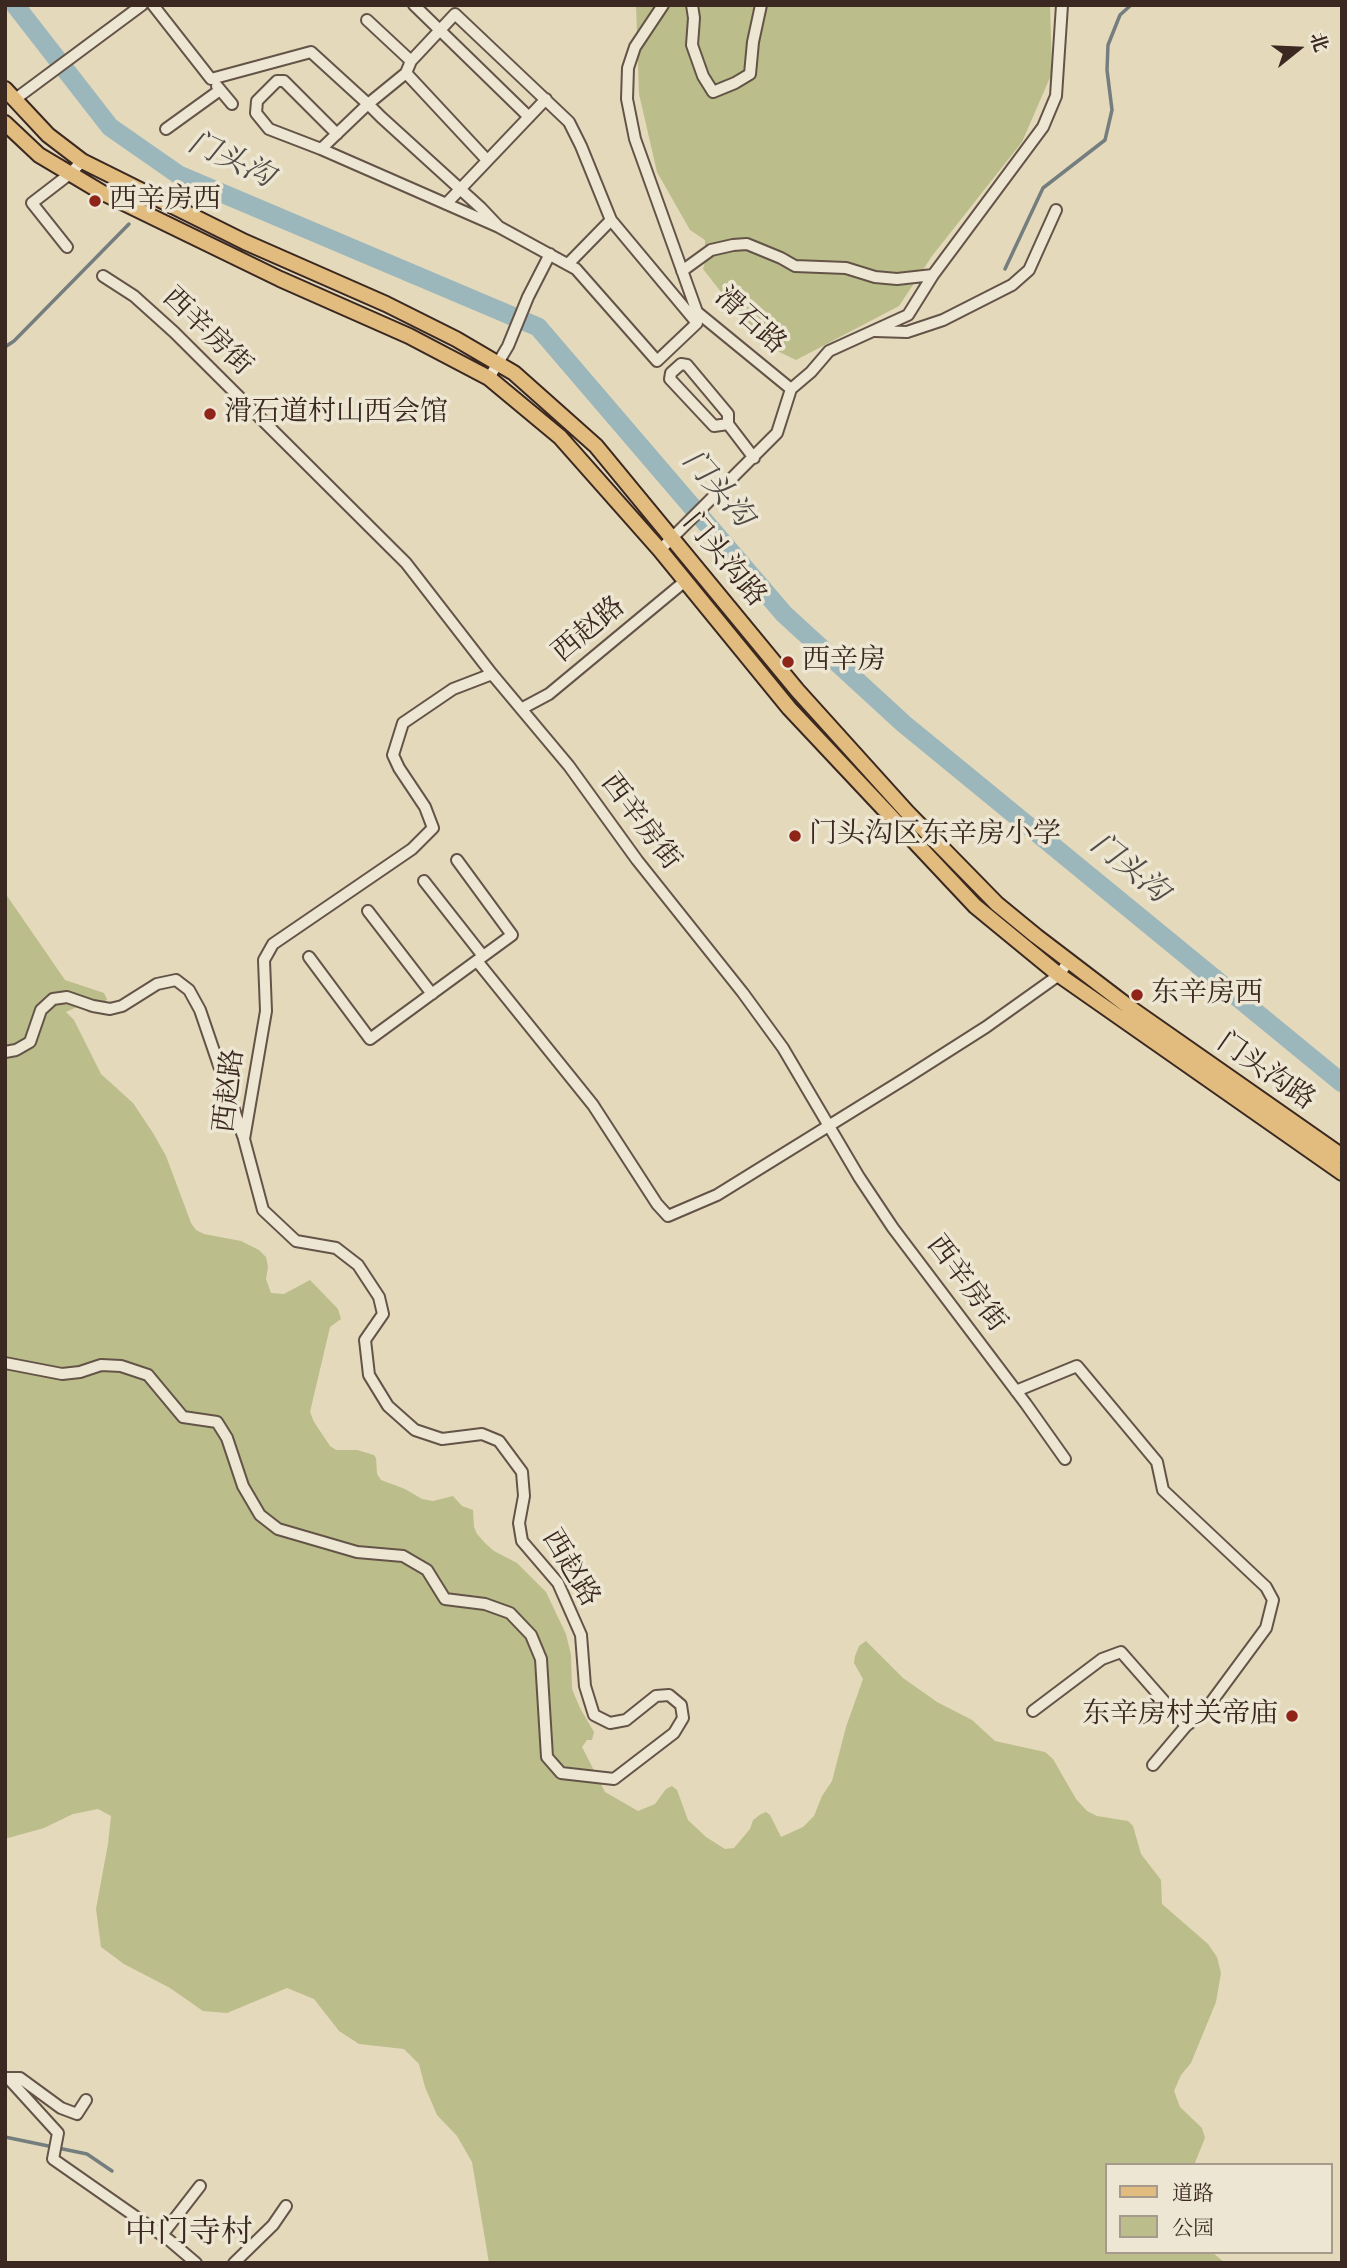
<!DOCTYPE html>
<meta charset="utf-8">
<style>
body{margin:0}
#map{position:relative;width:1347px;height:2268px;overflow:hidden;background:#e4d9bb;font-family:"IM FELL DW Pica","Noto Serif SC",serif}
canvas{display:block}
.frame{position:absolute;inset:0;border:7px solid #3a2821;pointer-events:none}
.legend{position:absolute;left:1105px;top:2163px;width:228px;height:91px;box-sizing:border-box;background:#ede6d3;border:2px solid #a59a8c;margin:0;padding:9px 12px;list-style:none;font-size:21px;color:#3a2821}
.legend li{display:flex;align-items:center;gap:14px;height:35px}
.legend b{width:35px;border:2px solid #a59a8c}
.north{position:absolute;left:1263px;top:14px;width:70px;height:70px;-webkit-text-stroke:5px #ede6d3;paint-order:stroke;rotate:72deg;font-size:19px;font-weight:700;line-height:28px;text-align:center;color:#3a2821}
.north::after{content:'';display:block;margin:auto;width:24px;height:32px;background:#3a2821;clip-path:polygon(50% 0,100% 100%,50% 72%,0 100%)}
</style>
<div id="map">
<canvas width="1347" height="2268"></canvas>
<div class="frame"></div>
<ul class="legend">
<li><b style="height:9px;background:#e2bc7e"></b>道路</li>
<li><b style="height:19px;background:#bbbd8b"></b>公园</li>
</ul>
<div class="north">北</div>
</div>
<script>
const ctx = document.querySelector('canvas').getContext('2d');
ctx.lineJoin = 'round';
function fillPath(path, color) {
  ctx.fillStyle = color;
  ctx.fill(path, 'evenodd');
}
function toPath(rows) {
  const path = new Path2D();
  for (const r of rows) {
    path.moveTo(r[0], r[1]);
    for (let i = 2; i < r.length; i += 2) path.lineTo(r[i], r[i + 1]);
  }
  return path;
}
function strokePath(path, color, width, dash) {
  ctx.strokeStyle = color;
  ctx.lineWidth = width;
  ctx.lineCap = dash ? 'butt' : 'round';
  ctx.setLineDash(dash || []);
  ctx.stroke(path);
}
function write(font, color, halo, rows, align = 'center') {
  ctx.font = font + ' "IM FELL DW Pica","Noto Serif SC",serif';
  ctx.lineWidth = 7;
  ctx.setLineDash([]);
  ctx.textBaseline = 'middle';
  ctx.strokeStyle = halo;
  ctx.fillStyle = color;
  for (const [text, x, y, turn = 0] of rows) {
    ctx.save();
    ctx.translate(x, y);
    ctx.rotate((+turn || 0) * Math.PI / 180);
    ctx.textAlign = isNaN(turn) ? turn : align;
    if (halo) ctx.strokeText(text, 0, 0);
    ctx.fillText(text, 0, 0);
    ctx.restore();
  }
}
const green = toPath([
 [636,5,1050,5,1052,73,1022,142,932,256,899,306,796,360,761,343,703,269,705,262,705,240,690,230,657,172,639,94],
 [5,893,65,980,104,993,107,999,100,1011,89,1013,79,1006,66,1012,74,1020,101,1074,133,1103,153,1133,166,1156,191,1223,196,1230,204,1234,241,1241,259,1250,266,1257,268,1267,266,1279,271,1293,284,1294,310,1280,338,1309,341,1319,330,1327,310,1412,314,1422,330,1446,336,1450,357,1450,374,1455,376,1458,377,1474,381,1480,405,1489,422,1499,433,1501,453,1496,462,1506,473,1510,474,1527,477,1534,486,1544,494,1551,517,1563,546,1592,566,1634,571,1655,572,1689,580,1708,594,1732,592,1740,587,1740,582,1747,605,1792,638,1811,655,1804,666,1789,672,1786,677,1790,688,1820,706,1837,725,1849,734,1848,750,1829,753,1820,761,1814,766,1812,770,1815,781,1837,803,1827,814,1816,822,1796,832,1781,846,1727,863,1679,854,1663,855,1656,859,1646,866,1641,903,1678,937,1702,972,1720,995,1741,1045,1752,1053,1759,1076,1799,1087,1811,1097,1816,1128,1821,1133,1826,1141,1854,1161,1880,1162,1904,1208,1944,1217,1957,1221,1973,1216,2002,1191,2063,1181,2075,1174,2091,1180,2107,1202,2128,1205,2138,1194,2165,1107,2165,1107,2252,1212,2252,1225,2263,489,2263,472,2162,457,2136,437,2115,425,2087,419,2064,404,2049,359,2044,339,2031,314,1999,287,1988,227,2013,203,2011,170,1988,124,1964,101,1947,96,1909,108,1844,111,1816,98,1809,73,1814,44,1828,8,1838,5,1837]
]);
const stream = toPath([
 [1005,269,1043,188,1105,140,1112,110,1107,70,1108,45,1120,15,1131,5],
 [5,347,14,341,129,224],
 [5,2137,87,2154,112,2171]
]);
const river = toPath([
 [15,5,110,127,179,175,538,327,784,614,904,724,1342,1083]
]);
const minor = toPath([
 [153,5,211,79,311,52,368,104,381,117,481,208,499,227,576,269,657,361,697,323,611,220,581,146,569,122,455,14,411,61,406,73,368,104,321,149,499,227],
 [414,5,529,117],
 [692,5,694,18,692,45,703,76,713,92,735,83,750,74,753,42,761,5],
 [367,20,411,61],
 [406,73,487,160],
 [217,86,232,104],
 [14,100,142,5],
 [166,129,220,90],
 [321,149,269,129,256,113,257,101,277,81,284,81,337,134],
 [446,204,546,99],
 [67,247,32,203,71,173,82,161],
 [568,264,611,220],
 [682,271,711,250,733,245,747,244,781,258,795,266,846,268,875,277,897,279,933,275,1043,127,1056,96,1062,5],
 [103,276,134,296,174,332,406,563,492,674,569,766,637,860,743,993,783,1048,859,1177,893,1228,1026,1404,1065,1459],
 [875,331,907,332,943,320,1012,285,1029,270,1056,210],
 [489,378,508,346,528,297,550,254],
 [791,389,811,372,829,351,908,315,933,275],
 [728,424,714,426,670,379,671,373,681,364,687,365,728,414,728,424,754,458],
 [660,550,777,433,791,389,697,312,635,139,627,99,628,68,635,47,663,5],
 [521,709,549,694,684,582],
 [424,881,483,956],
 [368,911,432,994],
 [309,957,370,1039,512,935,457,860],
 [477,961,593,1105,657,1204,668,1216,717,1195,906,1078,986,1027,1059,975,1068,962],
 [5,1052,16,1050,30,1042,41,1010,53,999,67,997,93,1006,110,1009,122,1006,157,984,176,980,189,990,200,1010,243,1136],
 [5,1363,62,1374,80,1372,101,1365,121,1366,148,1375,183,1417,217,1422,227,1438,243,1486,260,1515,278,1529,357,1552,403,1556,427,1570,445,1599,485,1604,510,1613,531,1635,541,1659,547,1757,561,1773,614,1779,674,1733,683,1718,681,1705,669,1695,656,1696,626,1720,610,1723,594,1715,585,1686,581,1635,558,1583,522,1541,519,1523,524,1496,522,1472,499,1441,482,1434,442,1439,415,1430,388,1406,369,1375,365,1340,383,1314,379,1297,358,1265,336,1248,296,1241,263,1210,244,1139,266,1011,264,960,273,944,412,849,433,828,425,807,399,768,393,755,403,723,453,689,492,674],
 [1016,1391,1077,1366,1157,1462,1163,1490,1266,1587,1273,1600,1266,1628,1204,1712,1186,1726,1153,1765],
 [1033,1711,1102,1659,1121,1652,1186,1726],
 [5,2078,20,2078,61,2108,77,2114,86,2100],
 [8,2078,58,2133,53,2159,169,2240,196,2263],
 [162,2235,200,2186],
 [234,2263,273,2225,286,2206]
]);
const major = toPath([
 [5,89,48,135,82,161,245,242,386,304,456,339,514,373,596,446,797,690,907,812,997,904,1036,936,1129,1007,1342,1156],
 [5,123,39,155,101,192,280,279,409,336,489,378,560,437,660,550,789,708,975,906,1059,975,1342,1173]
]);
const markers = [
 [95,201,7,"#8f2418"],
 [210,414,7,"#8f2418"],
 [788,662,7,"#8f2418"],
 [795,836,7,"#8f2418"],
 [1137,995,7,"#8f2418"],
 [1292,1716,7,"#8f2418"]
];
const poiNames = [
 ["西辛房西",109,201],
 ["滑石道村山西会馆",224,414],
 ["西辛房",802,662],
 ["门头沟区东辛房小学",809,836],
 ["东辛房西",1151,995],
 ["东辛房村关帝庙",1278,1716,"right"]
];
const streetNames = [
 ["滑石路",749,322,42],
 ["西辛房街",206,333,44],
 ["门头沟路",723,561,50],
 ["西赵路",590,631,-40],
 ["西辛房街",639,823,53],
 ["门头沟路",1265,1073,35],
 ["西赵路",231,1091,-83],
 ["西辛房街",965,1285,53],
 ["西赵路",569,1569,59]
];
const waterNames = [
 ["门头沟",230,162,25],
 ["门头沟",716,490,49],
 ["门头沟",1128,870,39]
];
const quarterNames = [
 ["中门寺村",189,2235]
];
fillPath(green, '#bbbd8b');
strokePath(stream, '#757e7e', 3.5);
strokePath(river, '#9cb7bc', 19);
strokePath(minor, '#645448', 14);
strokePath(major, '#3a2821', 18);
strokePath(minor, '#ede6d3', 10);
strokePath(major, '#e2bc7e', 14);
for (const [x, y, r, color] of markers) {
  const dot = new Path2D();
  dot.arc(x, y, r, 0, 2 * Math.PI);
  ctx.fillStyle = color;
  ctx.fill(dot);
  strokePath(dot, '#ede6d3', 2.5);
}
write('28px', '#3a2821', '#ede6d3', poiNames, 'left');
write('28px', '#3a2821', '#ede6d3', streetNames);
write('italic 30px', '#524c48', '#ede6d3', waterNames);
write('32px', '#3a2821', '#ede6d3', quarterNames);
</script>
